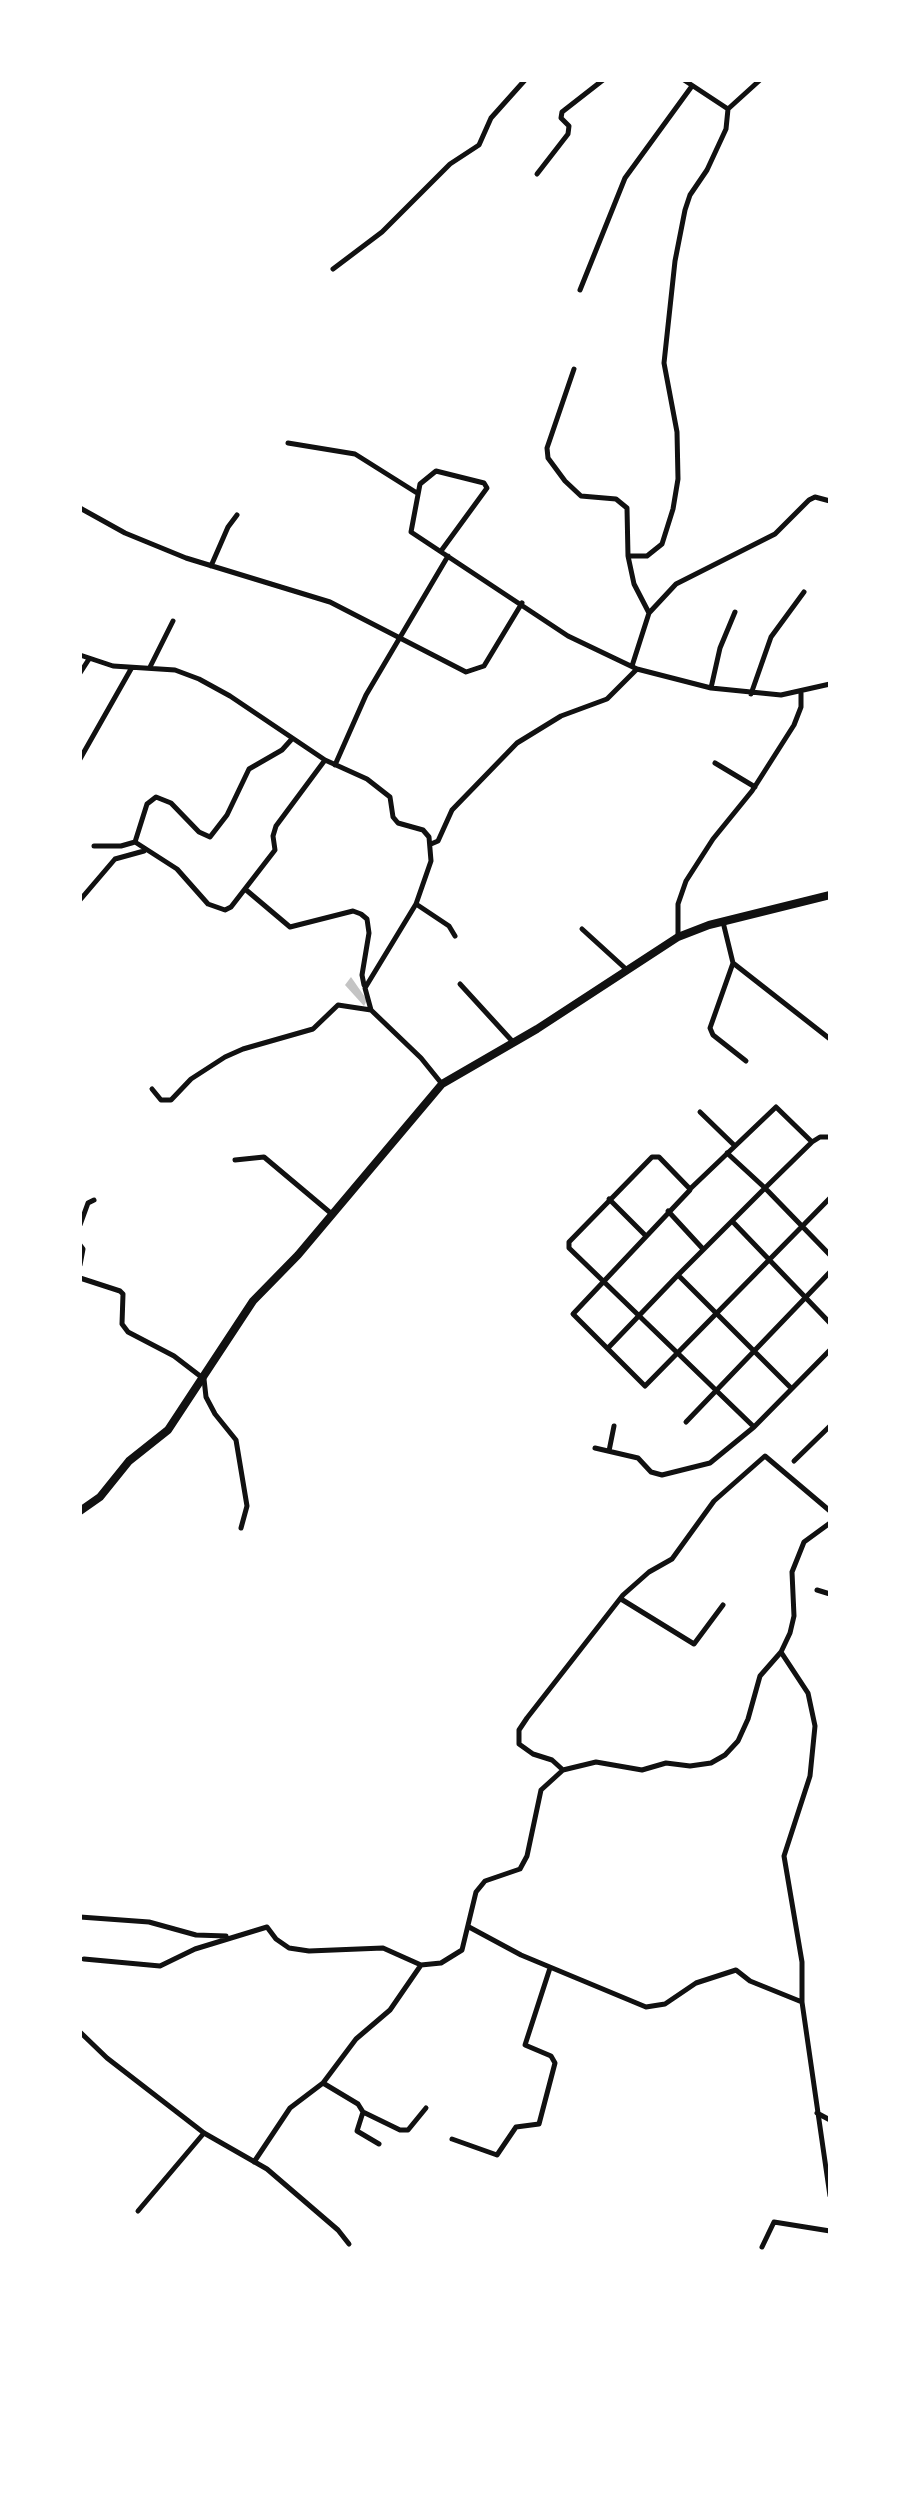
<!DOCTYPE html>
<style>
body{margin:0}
#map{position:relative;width:910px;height:2494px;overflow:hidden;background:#fff;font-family:"PT Sans Narrow",sans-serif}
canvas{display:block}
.frame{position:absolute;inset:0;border:82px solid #fff;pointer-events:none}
</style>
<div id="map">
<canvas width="910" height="2494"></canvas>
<div class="frame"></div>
</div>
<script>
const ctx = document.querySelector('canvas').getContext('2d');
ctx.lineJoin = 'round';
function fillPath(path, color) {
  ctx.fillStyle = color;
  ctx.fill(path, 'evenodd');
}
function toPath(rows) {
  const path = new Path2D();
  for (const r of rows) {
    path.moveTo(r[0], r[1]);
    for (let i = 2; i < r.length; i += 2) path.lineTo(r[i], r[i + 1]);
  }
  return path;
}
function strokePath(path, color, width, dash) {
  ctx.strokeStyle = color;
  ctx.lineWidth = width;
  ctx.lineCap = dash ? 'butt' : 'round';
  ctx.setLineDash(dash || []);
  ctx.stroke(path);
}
const building = toPath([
 [351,977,367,1000,364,1006,345,985]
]);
const minor = toPath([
 [684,80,728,109],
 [537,174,568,134,569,126,561,118,562,112,603,80],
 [333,269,382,232,450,164,479,145,491,118,525,80],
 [580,290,625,178,692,86],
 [574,369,547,448,548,458,565,481,581,496,616,499,627,508,628,556],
 [288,443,355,454,417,493],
 [80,508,125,533,186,558,330,602,466,672,484,666,522,603],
 [441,551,487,488,484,483,436,471,420,484,411,532,568,636,637,669,711,688,781,695,830,684],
 [211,566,228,527,237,515],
 [649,613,634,584,628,556,647,556,662,544,673,509,678,479,677,432,664,363,675,261,685,210,690,195,707,170,726,129,728,109,760,80],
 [80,655,113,666,175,670,199,679,230,696,325,760,367,779,390,797,393,817,398,823,423,830,429,837,431,861,416,904,365,988,371,1010,421,1058,442,1084],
 [632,666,649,613,676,584,775,534,809,500,815,497,830,501],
 [150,667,173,621],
 [80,673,89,659],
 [711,688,720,648,735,612],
 [751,694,771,637,804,592],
 [80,759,131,669],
 [715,763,755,787],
 [335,765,366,695,448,556],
 [135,842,177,869,208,904,225,910,231,907,275,850,273,836,276,826,325,760],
 [431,844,438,841,452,810,517,743,561,716,607,699,637,669],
 [94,846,121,846,135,842,147,804,156,797,171,803,199,832,210,837,227,815,249,769,282,750,291,740],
 [245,889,290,927,353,911,361,914,367,919,369,933,362,975,364,985],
 [80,900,115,859,144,851],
 [416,904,449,926,455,936],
 [723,922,733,963,710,1028,713,1035,746,1061],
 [582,929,627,970],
 [678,937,678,904,686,881,713,839,752,791,794,725,801,707,801,692],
 [733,963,830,1039],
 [460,984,513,1042],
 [152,1089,161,1100,171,1100,191,1079,225,1057,243,1049,313,1029,338,1005,371,1010],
 [700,1112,734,1145],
 [812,1142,820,1137,830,1137],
 [235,1160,264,1157,333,1215],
 [690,1190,573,1314,645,1386,830,1198],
 [609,1199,645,1235],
 [668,1211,703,1249],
 [732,1221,830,1323],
 [80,1225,88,1203,94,1200],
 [80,1245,83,1249,80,1265],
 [678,1275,765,1188,727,1153],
 [80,1278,120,1291,123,1294,122,1324,128,1332,174,1356,204,1379,206,1397,215,1414,236,1440,247,1506,241,1528],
 [608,1348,678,1275,790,1387],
 [686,1422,830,1272],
 [754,1427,569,1248,569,1242,652,1157,659,1157,690,1189,776,1107,812,1142,765,1188,830,1255],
 [595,1448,638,1458,651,1472,662,1475,710,1463,754,1427,830,1350],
 [609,1451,614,1426],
 [794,1461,830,1426],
 [830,1511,765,1456,714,1501,672,1559,649,1572,623,1595,527,1718,519,1730,519,1744,533,1754,552,1760,563,1770,596,1762,642,1770,666,1763,690,1766,711,1763,725,1755,738,1741,748,1719,760,1676,781,1652,790,1633,794,1616,792,1572,804,1542,830,1523],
 [817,1590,830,1594],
 [621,1599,694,1644,723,1605],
 [781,1652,808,1693,815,1726,810,1776,784,1856,802,1962,802,2002],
 [80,1917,149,1922,196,1935,226,1936],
 [469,1927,521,1955,646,2007,665,2004,696,1983,736,1970,750,1981,802,2002,830,2196],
 [84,1959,160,1966,195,1949,267,1927,276,1939,289,1948,309,1951,383,1948,421,1965,441,1963,462,1950,476,1892,485,1881,520,1869,527,1856,541,1790,563,1770],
 [80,2032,107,2058,204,2133,267,2169,338,2230,349,2244],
 [323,2083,358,2104,363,2112,357,2131,379,2144],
 [363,2112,400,2130,408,2130,426,2108],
 [817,2113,830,2120],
 [452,2139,497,2155,516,2127,539,2124,555,2063,551,2056,525,2045,550,1968],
 [254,2162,290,2108,323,2083,356,2039,390,2010,421,1965],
 [138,2211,204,2133],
 [762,2247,774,2222,830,2231]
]);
const secondary = toPath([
 [80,1511,100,1497,129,1461,168,1430,253,1301,298,1255,442,1084,537,1029,678,937,709,925,830,895]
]);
fillPath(building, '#c4c4c4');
strokePath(minor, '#111', 5);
strokePath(secondary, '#111', 8);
</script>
